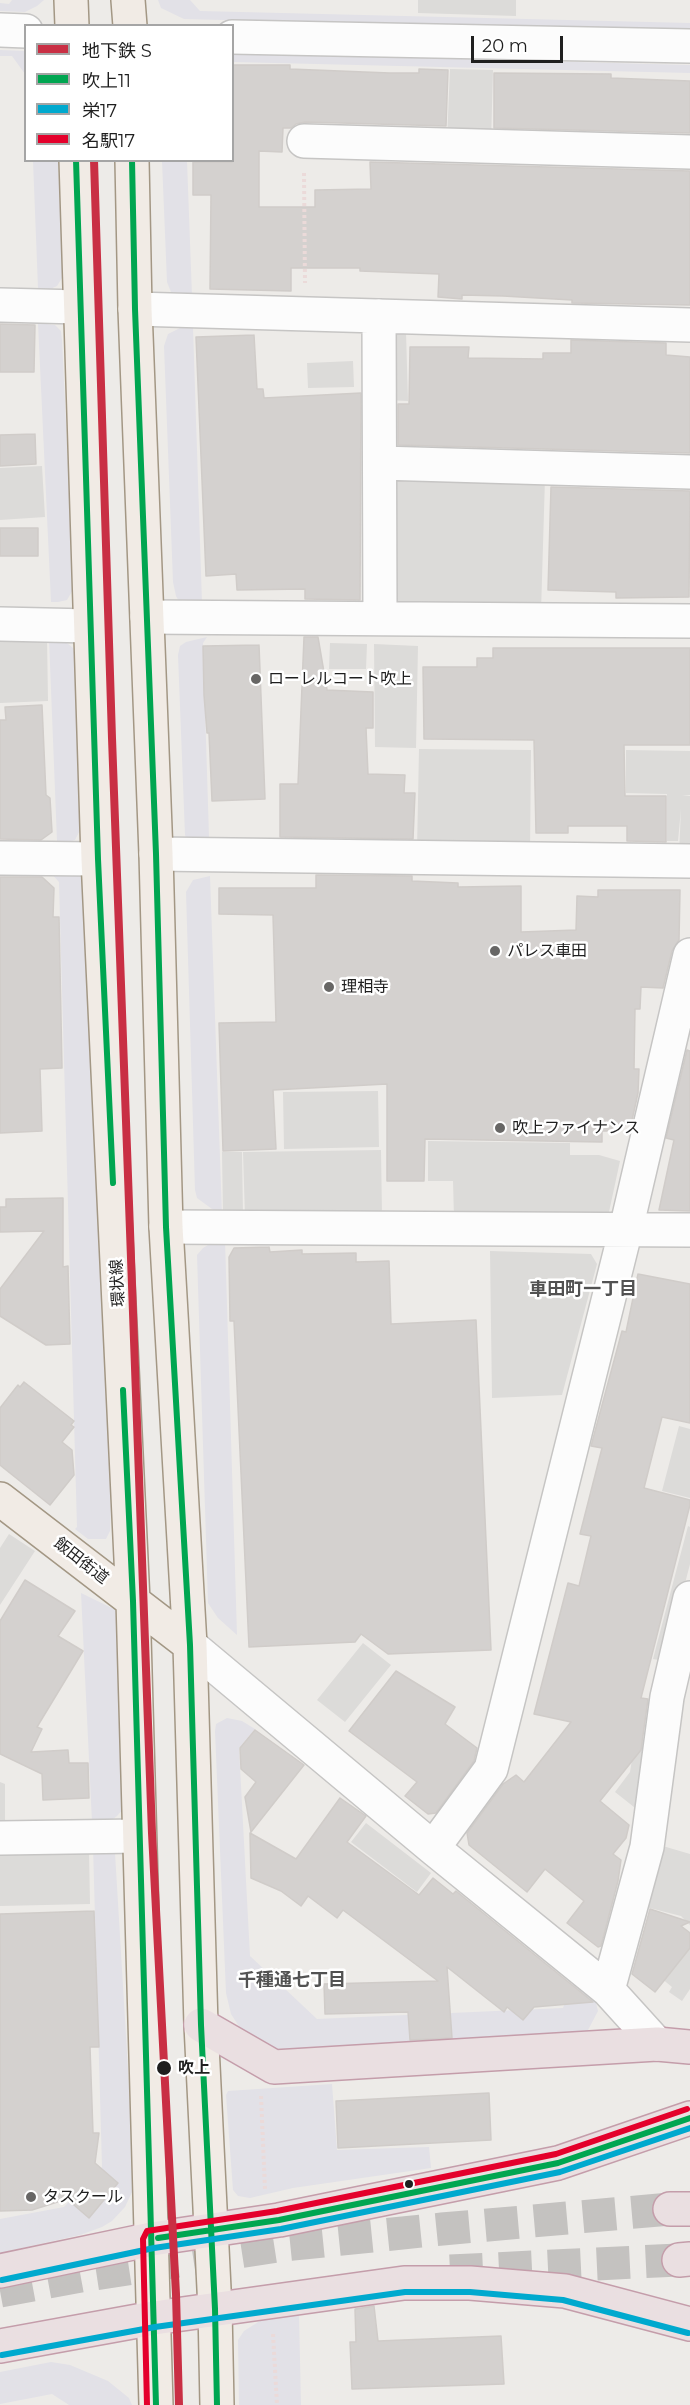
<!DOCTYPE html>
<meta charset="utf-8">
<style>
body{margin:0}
#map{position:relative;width:690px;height:2405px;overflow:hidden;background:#edebe8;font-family:Montserrat,"Noto Sans JP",sans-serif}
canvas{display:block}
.legend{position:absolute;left:24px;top:24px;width:210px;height:138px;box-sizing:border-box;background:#fff;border:2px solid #a5a5a5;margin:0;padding:8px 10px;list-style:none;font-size:18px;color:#1f1f1f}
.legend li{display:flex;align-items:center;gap:12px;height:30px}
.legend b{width:30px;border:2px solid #a5a5a5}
.scale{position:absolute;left:471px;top:36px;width:92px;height:27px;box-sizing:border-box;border:3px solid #1f1f1f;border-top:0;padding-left:8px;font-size:18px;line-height:21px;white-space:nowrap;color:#1f1f1f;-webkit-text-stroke:4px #fff;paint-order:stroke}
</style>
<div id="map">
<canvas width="690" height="2405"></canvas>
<ul class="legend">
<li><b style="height:8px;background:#c92f44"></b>地下鉄 S</li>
<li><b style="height:8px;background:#00a651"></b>吹上11</li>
<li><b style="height:8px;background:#00a9ce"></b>栄17</li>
<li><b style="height:8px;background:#e4002b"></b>名駅17</li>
</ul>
<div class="scale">20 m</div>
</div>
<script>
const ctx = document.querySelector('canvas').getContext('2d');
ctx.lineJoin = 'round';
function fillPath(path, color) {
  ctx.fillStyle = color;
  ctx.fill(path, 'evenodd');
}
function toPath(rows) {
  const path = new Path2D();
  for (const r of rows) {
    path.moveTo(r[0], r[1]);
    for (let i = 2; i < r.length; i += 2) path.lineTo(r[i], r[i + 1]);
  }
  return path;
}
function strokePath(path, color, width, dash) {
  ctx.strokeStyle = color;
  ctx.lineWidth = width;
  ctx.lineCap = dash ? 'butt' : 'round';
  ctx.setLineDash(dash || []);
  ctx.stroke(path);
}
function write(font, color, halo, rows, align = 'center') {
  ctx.font = font + ' Montserrat,"Noto Sans JP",sans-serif';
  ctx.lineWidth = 5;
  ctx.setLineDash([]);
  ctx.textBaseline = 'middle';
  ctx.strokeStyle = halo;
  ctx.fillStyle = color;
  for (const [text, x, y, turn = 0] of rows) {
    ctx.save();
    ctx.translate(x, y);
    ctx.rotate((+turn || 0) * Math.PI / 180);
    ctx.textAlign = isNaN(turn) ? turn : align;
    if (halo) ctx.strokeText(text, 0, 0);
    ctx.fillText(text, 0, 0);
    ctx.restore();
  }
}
const residential = toPath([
 [418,0,516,0,516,16,418,13],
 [450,69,493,70,491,142,447,140],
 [389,332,406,332,408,401,386,400],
 [353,361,354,387,308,388,307,363],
 [42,466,45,517,0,520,0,468],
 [399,473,545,478,541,612,390,608,391,483],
 [47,636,48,701,0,703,0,638],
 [330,643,367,644,366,669,329,669],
 [374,644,418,646,416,748,375,747],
 [419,749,531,750,530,852,417,850],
 [626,750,690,751,690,795,682,795,690,796,690,854,679,854,681,809,678,841,667,841,667,794,626,793],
 [378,1091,379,1147,284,1149,283,1092],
 [428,1141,570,1143,570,1155,599,1155,620,1161,609,1212,600,1219,454,1218,453,1181,428,1181],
 [381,1150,382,1215,245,1217,243,1152],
 [222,1152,242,1152,243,1216,223,1216],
 [490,1251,591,1254,597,1264,562,1395,492,1398],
 [679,1426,690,1429,690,1498,662,1491],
 [688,1526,690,1527,690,1564,665,1661,653,1659],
 [9,1534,35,1551,0,1605,0,1548],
 [363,1643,391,1665,345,1722,317,1700],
 [638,1741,656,1743,644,1815,615,1792,630,1772,633,1753],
 [0,1782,5,1784,5,1826,0,1826],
 [366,1823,431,1873,417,1892,351,1842],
 [656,1844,690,1854,690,1925,681,1916,642,1906],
 [89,1851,90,1904,0,1906,0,1853],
 [690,1943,690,1989,682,2001,669,1992,672,1987,661,1978]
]);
const plaza = toPath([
 [12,0,44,0,37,6,25,12,0,11,0,3,9,4],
 [158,0,190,0,200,11,690,23,690,32,184,19,161,8],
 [0,50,25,51,25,74,12,56,0,56],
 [232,53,690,65,690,73,233,62],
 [33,161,58,161,63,269,62,278,57,286,48,290,38,288],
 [162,161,187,161,192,296,177,295,171,292,167,282],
 [38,323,55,325,61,331,62,340,74,588,67,600,58,602,51,602],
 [180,328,193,328,202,603,180,603,176,596,173,582,164,346,168,334],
 [207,637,203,643,209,837,215,844,187,839,185,835,178,655,180,646,186,642],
 [49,639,67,643,73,648,76,657,82,826,75,840,68,842,57,841],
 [50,872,77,872,87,877,94,896,111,1507,110,1531,106,1539,88,1539,75,1529,77,1527,59,882],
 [210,876,222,1214,212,1209,197,1198,195,1190,186,892,193,880],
 [225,1240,237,1635,218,1618,208,1603,197,1255,203,1248,213,1242],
 [81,1593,120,1612,124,1808,117,1816,113,1819,92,1822],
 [227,1718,242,1721,255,1729,239,1748,250,1956,317,2019,563,2008,573,1982,594,1999,596,2003,598,2011,588,2030,581,2035,277,2051,258,2042,240,2028,231,2014,226,1993,215,1731,216,1724],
 [93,1846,115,1853,132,2136,132,2192,125,2207,112,2221,102,2227,80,2235,0,2253,0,2219,64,2207,102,2167],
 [332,2084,337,2150,429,2147,431,2168,293,2188,250,2198,238,2196,233,2190,226,2095,228,2091],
 [299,2315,301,2405,239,2405,238,2340,244,2331,263,2319],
 [51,2362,70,2365,108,2381,129,2398,132,2405,69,2405,52,2394,0,2404,0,2372]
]);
const building = toPath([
 [232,65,290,65,290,69,390,73,419,73,419,69,448,70,446,126,305,122,296,124,291,128,283,128,282,152,259,151,259,207,315,207,315,190,371,189,370,162,690,171,690,305,572,303,572,300,503,296,462,295,462,299,438,297,439,274,360,271,360,268,291,268,291,291,210,289,211,195,193,195,193,162,232,162,232,65],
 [494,73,611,74,611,78,690,81,690,133,494,128,494,73],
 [0,324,35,325,34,372,0,372,0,324],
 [254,335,257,389,263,389,264,398,361,393,360,600,305,599,305,589,237,590,236,574,206,576,196,337,254,335],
 [571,340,666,343,666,355,690,357,690,453,398,445,398,404,409,404,410,347,469,347,468,358,543,359,543,353,571,353,571,340],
 [35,434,36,464,0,466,0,435,35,434],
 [551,487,690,491,689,597,616,598,616,592,548,590,551,487],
 [0,528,38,528,38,556,0,556,0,528],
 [304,637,318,637,327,690,373,692,373,728,366,728,368,774,405,775,404,793,415,793,413,839,280,837,280,784,298,784,304,637],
 [259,645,265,799,212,801,209,733,207,733,204,695,203,646,259,645],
 [493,648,690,648,690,745,624,745,625,796,666,796,666,842,627,841,627,826,568,826,568,833,536,833,534,740,424,739,423,667,477,667,477,658,493,658,493,648],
 [42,705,46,795,50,798,52,832,41,840,0,839,0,720,6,720,5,707,42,705],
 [316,875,412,876,412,881,458,883,458,887,521,886,521,932,576,930,577,896,598,897,598,890,680,890,679,940,672,951,663,988,641,987,640,1009,635,1009,634,1069,639,1069,638,1093,631,1125,614,1124,614,1131,602,1131,602,1142,425,1139,424,1181,387,1181,387,1084,273,1090,276,1149,223,1151,219,1023,276,1022,273,915,219,914,219,888,316,888,316,875],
 [0,877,42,877,54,888,53,917,59,917,62,1068,40,1069,42,1131,0,1133,0,877],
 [687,1050,690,1051,690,1211,659,1210,674,1140,666,1138,687,1050],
 [63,1198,63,1267,68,1266,70,1344,46,1345,0,1316,0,1289,44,1231,0,1232,0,1207,6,1207,6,1199,63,1198],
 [269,1247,270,1252,302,1250,302,1254,356,1253,356,1262,389,1261,391,1324,476,1320,491,1650,388,1654,361,1634,355,1642,249,1647,234,1321,230,1321,229,1257,234,1248,269,1247],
 [638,1274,690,1284,690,1423,662,1417,644,1488,690,1500,690,1505,641,1698,648,1699,641,1750,600,1801,629,1825,626,1838,613,1854,621,1860,618,1881,601,1946,598,1947,567,1923,584,1901,545,1869,527,1892,469,1845,467,1833,503,1784,516,1775,524,1782,571,1722,534,1714,568,1583,579,1586,591,1536,580,1534,602,1448,591,1446,622,1331,626,1332,638,1274],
 [24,1382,74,1421,71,1425,74,1427,62,1442,72,1450,74,1475,50,1505,0,1465,0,1408,18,1385,20,1387,24,1382],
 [25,1580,75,1611,58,1636,83,1651,37,1727,42,1729,31,1752,68,1750,69,1763,88,1763,89,1798,43,1800,42,1774,0,1754,0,1621,25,1580],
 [396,1671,455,1707,445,1724,477,1748,474,1761,436,1813,428,1814,405,1796,417,1782,349,1731,396,1671],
 [255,1730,304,1765,251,1832,245,1797,256,1782,241,1769,240,1748,255,1730],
 [340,1798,366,1816,347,1842,419,1895,433,1878,453,1894,456,1891,593,2002,534,2007,523,2020,507,2007,504,2012,447,1967,452,2038,410,2040,408,2012,325,2014,324,1984,438,1981,343,1910,337,1918,308,1896,301,1906,281,1891,251,1878,250,1833,296,1859,340,1798],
 [650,1909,690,1922,681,1926,690,1933,690,1948,655,1992,632,1974,650,1909],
 [94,1911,99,2047,90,2047,93,2133,99,2133,95,2163,118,2183,89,2218,67,2199,32,2210,0,2211,0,1914,94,1911],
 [489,2093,491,2140,338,2148,336,2101,489,2093],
 [374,2306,378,2341,501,2336,504,2384,352,2389,350,2342,356,2342,355,2309,374,2306]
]);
const highwayTunnel = toPath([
 [450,2271,679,2260],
 [0,2291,81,2276,284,2245,442,2229,670,2209]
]);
const path = toPath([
 [304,173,305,283],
 [261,2096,265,2190],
 [273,2334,277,2405]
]);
const minor = toPath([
 [0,30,26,31],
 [232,37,690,46],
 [304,141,690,152],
 [0,305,80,307],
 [135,309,690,325],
 [379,316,380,618],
 [380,463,690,472],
 [147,617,690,621],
 [0,624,90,626],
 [156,854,690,861],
 [0,858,98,859],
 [166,1227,690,1230],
 [190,1645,433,1848,608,1990,657,2044],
 [0,1838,139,1836],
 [433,1848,491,1769,626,1229,690,955],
 [608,1990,647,1847,667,1697,690,1598]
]);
const major = toPath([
 [71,0,72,26],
 [128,0,130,26],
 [76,160,98,859,133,1601,156,2405],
 [132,160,135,309,156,854,166,1227,190,1645,201,2025,215,2309,217,2405],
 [0,1499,190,1645]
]);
const highway = toPath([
 [201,2025,274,2067,657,2044,690,2047],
 [670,2209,690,2209],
 [679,2260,690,2259],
 [0,2271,152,2239,279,2220,558,2163,690,2118],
 [0,2346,154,2318,404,2283,470,2283,565,2291,690,2324]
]);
const bus1 = toPath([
 [76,160,98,859,113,1183],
 [132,160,135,309,156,854,166,1227,190,1645,201,2025,215,2309,217,2405],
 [123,1390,133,1601,156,2405],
 [158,2238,279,2220,558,2163,690,2118]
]);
const bus2 = toPath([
 [2,2280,154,2248,281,2229,560,2172,690,2128],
 [2,2355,155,2327,405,2292,470,2292,563,2300,688,2333]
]);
const bus3 = toPath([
 [147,2405,143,2239,147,2231,277,2211,556,2154,687,2109]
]);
const metro1 = toPath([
 [94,160,112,738,152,1833,176,2294,179,2405]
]);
const markers = [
 [256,679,6,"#676665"],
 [495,951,6,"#676665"],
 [329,987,6,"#676665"],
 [500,1128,6,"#676665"],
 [164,2068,8,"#1f1f1f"],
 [409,2184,5,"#1f1f1f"],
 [31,2197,6,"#676665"]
];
const poiNames = [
 ["ローレルコート吹上",268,679],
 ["パレス車田",507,951],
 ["理相寺",341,987],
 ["吹上ファイナンス",512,1128],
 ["タスクール",43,2197]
];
const streetNames = [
 ["環状線",118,1283,-93],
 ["飯田街道",81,1561,38]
];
const stopNames = [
 ["吹上",178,2068]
];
const neighbourhoodNames = [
 ["車田町一丁目",583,1290],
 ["千種通七丁目",292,1981]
];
fillPath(residential, '#dcdbd9');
fillPath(plaza, '#e2e1e7');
fillPath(building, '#d4d1cf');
strokePath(building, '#d0ccc9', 1.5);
strokePath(highwayTunnel, '#c4c2c0', 33, [33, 16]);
strokePath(minor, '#c6c5c4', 36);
strokePath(major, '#a39784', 36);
strokePath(highway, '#c49daa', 36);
strokePath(path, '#ebdad9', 4, [3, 3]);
strokePath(minor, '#fcfcfc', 33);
strokePath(major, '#f1ebe5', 33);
strokePath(highway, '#eadfe1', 33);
strokePath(bus1, '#00a651', 6);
strokePath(bus2, '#00a9ce', 6);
strokePath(bus3, '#e4002b', 6);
strokePath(metro1, '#c92f44', 8);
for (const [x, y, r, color] of markers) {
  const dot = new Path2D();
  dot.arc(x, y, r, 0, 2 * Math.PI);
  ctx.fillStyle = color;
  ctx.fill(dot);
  strokePath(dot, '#fff', 2);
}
write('16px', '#1f1f1f', '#fff', poiNames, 'left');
write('16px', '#1f1f1f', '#fff', streetNames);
write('bold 16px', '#1f1f1f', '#fff', stopNames, 'left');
write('bold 18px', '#525252', '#fff', neighbourhoodNames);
</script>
